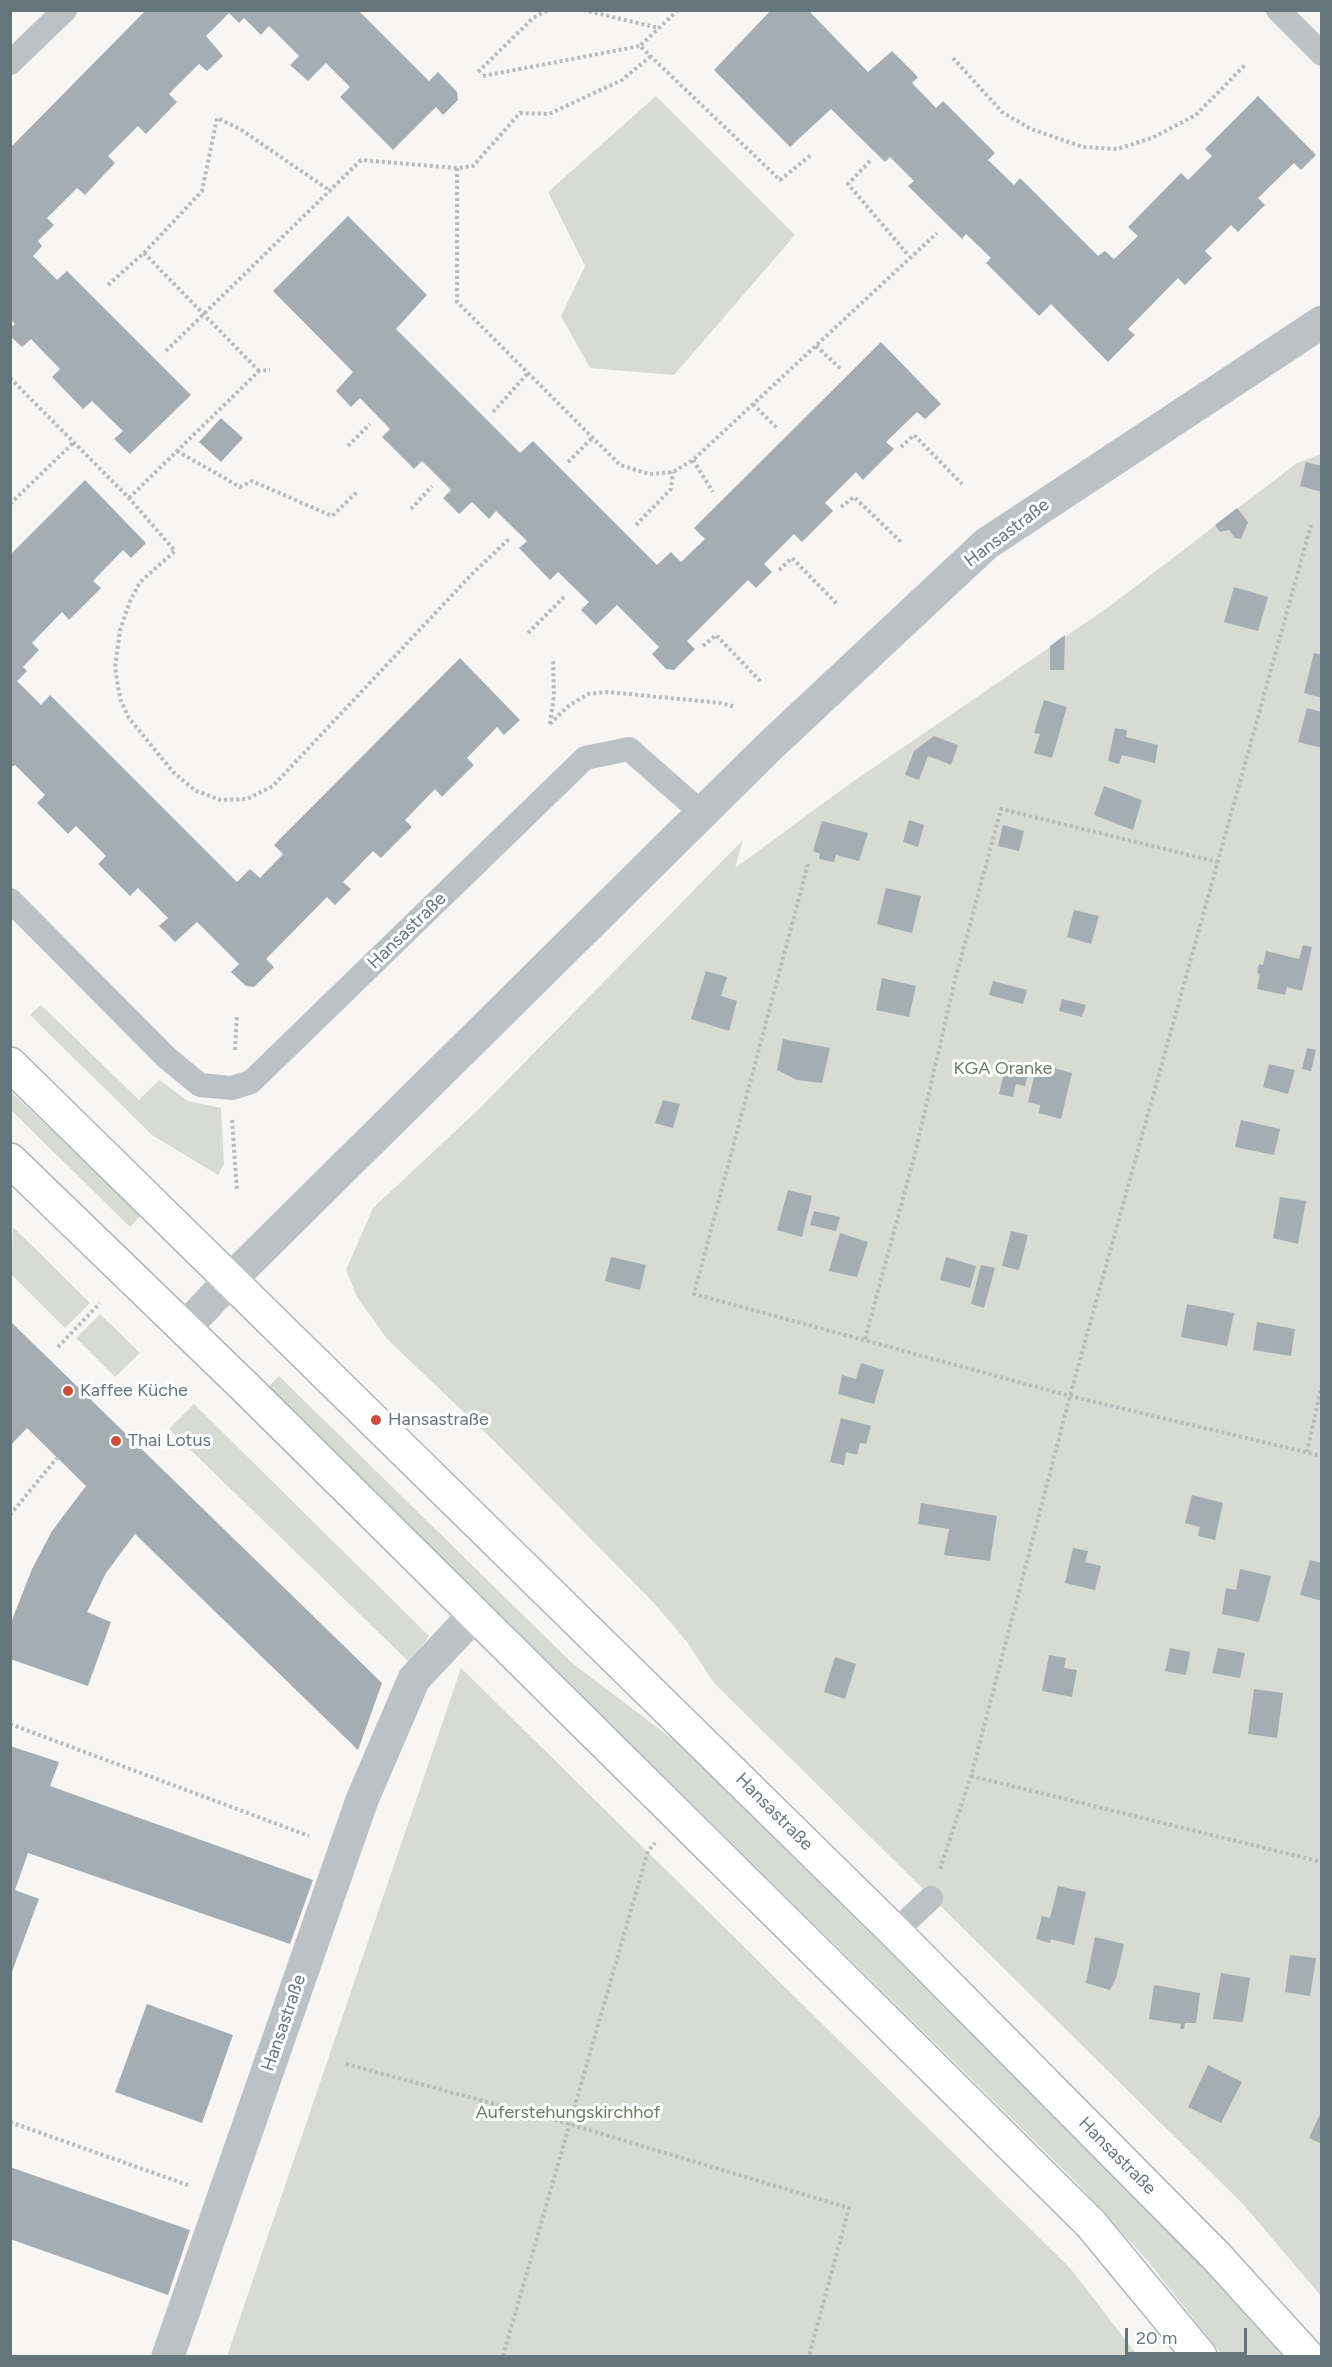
<!DOCTYPE html>
<meta charset="utf-8">
<style>
body{margin:0}
#map{position:relative;width:1332px;height:2367px;overflow:hidden;background:#f7f6f4;font-family:Figtree,sans-serif}
canvas{display:block}
.frame{position:absolute;inset:0;border:12px solid #65757c;pointer-events:none}
.scale{position:absolute;left:1125px;top:2328px;width:122px;height:27px;box-sizing:border-box;border:3px solid #65757c;border-top:0;padding-left:8px;font-size:18px;line-height:21px;white-space:nowrap;color:#65757c;-webkit-text-stroke:4px #fff;paint-order:stroke}
</style>
<div id="map">
<canvas width="1332" height="2367"></canvas>
<div class="frame"></div>
<div class="scale">20 m</div>
</div>
<script>
const ctx = document.querySelector('canvas').getContext('2d');
ctx.lineJoin = 'round';
function fillPath(path, color) {
  ctx.fillStyle = color;
  ctx.fill(path, 'evenodd');
}
function toPath(rows) {
  const path = new Path2D();
  for (const r of rows) {
    path.moveTo(r[0], r[1]);
    for (let i = 2; i < r.length; i += 2) path.lineTo(r[i], r[i + 1]);
  }
  return path;
}
function strokePath(path, color, width, dash) {
  ctx.strokeStyle = color;
  ctx.lineWidth = width;
  ctx.lineCap = dash ? 'butt' : 'round';
  ctx.setLineDash(dash || []);
  ctx.stroke(path);
}
function write(font, color, halo, rows, align = 'center') {
  ctx.font = font + ' Figtree,sans-serif';
  ctx.lineWidth = 6;
  ctx.setLineDash([]);
  ctx.textBaseline = 'middle';
  ctx.strokeStyle = halo;
  ctx.fillStyle = color;
  for (const [text, x, y, turn = 0] of rows) {
    ctx.save();
    ctx.translate(x, y);
    ctx.rotate((+turn || 0) * Math.PI / 180);
    ctx.textAlign = isNaN(turn) ? turn : align;
    if (halo) ctx.strokeText(text, 0, 0);
    ctx.fillText(text, 0, 0);
    ctx.restore();
  }
}
const green = toPath([
 [656,96,795,235,674,375,590,368,561,316,585,266,548,192],
 [1321,454,1321,2296,1243,2204,714,1683,687,1642,654,1603,494,1441,387,1339,357,1297,346,1270,373,1208,479,1109,743,840,735,868,851,783,1110,606,1297,463],
 [41,1005,139,1100,159,1080,188,1101,221,1108,224,1164,218,1175,152,1135,30,1015],
 [10,1091,141,1215,130,1227,11,1110],
 [13,1227,90,1303,65,1328,11,1274],
 [100,1314,140,1353,115,1377,76,1338],
 [279,1376,572,1663,687,1750,1163,2220,1252,2317,1283,2356,1223,2356,1147,2260,1076,2182,268,1387],
 [194,1404,429,1636,410,1663,169,1429],
 [461,1668,1070,2268,1138,2356,227,2356]
]);
const building = toPath([
 [146,10,358,10,429,81,438,72,457,92,458,100,443,115,436,107,393,150,340,97,350,87,326,63,308,81,290,65,299,56,269,26,261,35,244,18,239,23,229,13,206,36,223,56,207,71,199,64,169,94,177,102,146,134,138,126,108,156,115,163,85,195,77,188,47,218,54,225,38,241,42,246,33,256,57,280,67,271,191,395,130,454,114,439,123,431,92,401,83,409,52,377,60,369,31,339,22,347,10,336,10,328,15,324,10,319,10,148],
 [771,10,808,10,868,72,892,51,918,77,912,83,936,108,943,101,995,153,988,160,1014,185,1020,178,1098,256,1105,251,1114,259,1138,236,1128,227,1181,173,1188,180,1212,156,1205,149,1258,96,1316,155,1301,170,1294,163,1258,198,1265,205,1238,232,1231,225,1205,251,1212,258,1185,285,1178,278,1128,329,1135,335,1108,362,1051,304,1039,316,986,263,991,258,966,234,962,239,908,186,914,181,890,157,885,162,831,109,790,147,714,70],
 [348,216,427,295,396,329,520,453,533,441,657,565,671,552,681,562,705,539,694,528,881,342,941,404,925,419,917,412,886,442,894,449,863,480,856,472,825,503,833,511,802,542,794,534,764,564,772,572,756,588,748,580,687,641,695,649,674,670,666,669,652,654,659,647,617,605,596,625,581,610,589,602,558,572,550,580,519,548,527,541,496,511,489,519,472,502,459,514,443,498,451,490,422,461,414,469,382,437,390,429,360,398,351,407,336,391,353,372,273,291],
 [221,418,243,438,221,462,199,442],
 [1306,462,1322,466,1322,492,1300,486],
 [85,480,146,543,131,558,123,550,93,581,101,588,69,620,62,612,32,643,39,650,23,667,27,671,17,681,41,705,50,695,237,882,250,869,260,878,283,854,274,845,460,658,520,720,504,735,497,727,467,758,474,765,442,797,435,789,405,820,412,827,381,858,373,851,343,882,351,889,335,905,327,897,266,959,274,967,254,987,246,986,231,972,239,964,197,922,175,942,159,926,168,918,138,888,130,896,98,864,106,856,76,826,68,834,37,803,45,795,15,765,10,768,10,555],
 [1237,508,1248,522,1241,539,1235,538,1229,530,1220,532,1215,525],
 [1234,587,1268,597,1258,631,1224,622],
 [1065,635,1064,670,1050,670,1050,646],
 [1314,653,1322,655,1322,698,1304,693],
 [1044,700,1067,707,1052,758,1034,753,1040,734,1034,733],
 [1307,708,1322,712,1322,748,1298,742],
 [1115,728,1127,730,1126,737,1158,745,1155,763,1122,755,1119,764,1108,761],
 [934,736,958,745,951,765,928,756,919,780,905,775,914,751],
 [1104,786,1142,800,1133,830,1094,815],
 [909,820,924,825,918,847,903,842],
 [822,821,868,833,859,861,836,855,834,862,819,859,820,854,813,851],
 [1003,825,1024,831,1019,851,998,846],
 [886,888,921,896,912,933,877,924],
 [1074,910,1099,916,1091,944,1067,937],
 [1303,945,1312,947,1302,991,1287,987,1285,995,1257,989,1260,974,1257,973,1259,964,1263,965,1266,951,1299,959],
 [706,971,727,977,721,996,737,1001,729,1031,691,1019],
 [882,978,916,986,909,1017,876,1010],
 [993,981,1027,990,1023,1004,989,995],
 [1062,999,1086,1005,1082,1017,1059,1011],
 [783,1039,830,1048,822,1083,797,1080,777,1070],
 [1307,1048,1316,1050,1311,1071,1302,1069],
 [1007,1061,1030,1066,1025,1086,1016,1084,1013,1097,999,1094],
 [1269,1064,1295,1070,1288,1094,1263,1087],
 [1050,1067,1072,1073,1061,1119,1039,1113,1040,1105,1028,1102,1035,1073,1047,1076],
 [663,1100,680,1104,673,1128,655,1123],
 [1241,1120,1280,1129,1274,1155,1235,1147],
 [788,1190,812,1196,802,1237,777,1230],
 [1280,1197,1306,1201,1298,1244,1273,1238],
 [814,1211,840,1217,836,1231,810,1225],
 [1011,1231,1028,1235,1019,1270,1002,1266],
 [840,1233,868,1242,857,1277,829,1271],
 [611,1257,646,1265,640,1290,605,1281],
 [946,1257,976,1266,970,1288,940,1280],
 [981,1265,995,1268,984,1308,971,1304],
 [1187,1304,1234,1313,1227,1346,1181,1337],
 [10,1321,382,1683,358,1750,135,1534,106,1573,87,1612,111,1622,88,1686,10,1659,10,1625,32,1569,52,1531,86,1486,27,1428,10,1446],
 [1257,1322,1295,1329,1291,1356,1253,1350],
 [861,1363,884,1370,874,1404,838,1394,842,1375,856,1379],
 [841,1418,871,1426,866,1444,860,1443,857,1455,846,1452,844,1465,830,1462],
 [1192,1495,1223,1503,1215,1540,1198,1536,1200,1527,1185,1523],
 [921,1503,997,1516,990,1561,944,1555,949,1529,918,1524],
 [1073,1548,1088,1551,1085,1562,1101,1566,1095,1590,1065,1583],
 [1310,1560,1322,1563,1322,1601,1300,1595],
 [1240,1569,1271,1576,1259,1622,1222,1614,1226,1588,1236,1590],
 [1170,1648,1190,1652,1186,1675,1165,1671],
 [1218,1648,1245,1653,1240,1678,1212,1673],
 [1049,1655,1066,1658,1064,1668,1077,1670,1072,1697,1042,1691],
 [835,1657,856,1664,845,1699,824,1692],
 [1254,1689,1283,1693,1277,1738,1248,1734],
 [10,1746,59,1762,50,1786,313,1880,290,1944,28,1853,15,1890,39,1899,10,1977],
 [1058,1886,1086,1892,1074,1945,1051,1939,1050,1943,1036,1939,1042,1916,1050,1918],
 [1095,1937,1124,1944,1116,1978,1110,1990,1086,1983],
 [1290,1955,1316,1958,1310,1996,1285,1992],
 [1221,1973,1250,1978,1243,2022,1213,2019],
 [1154,1985,1200,1993,1196,2023,1185,2023,1184,2029,1180,2029,1181,2024,1149,2019],
 [147,2004,233,2035,202,2123,115,2092],
 [1208,2065,1242,2082,1221,2123,1188,2107],
 [1322,2110,1322,2144,1309,2138],
 [10,2167,190,2230,168,2295,10,2239]
]);
const path = toPath([
 [583,10,659,28],
 [678,10,640,46,780,180,811,155],
 [953,58,1002,112,1031,129,1083,147,1117,149,1152,138,1196,115,1245,65],
 [478,72,533,18,548,10],
 [483,76,640,46],
 [870,161,848,184,909,256],
 [457,168,457,302,620,465,649,474,673,472,693,460,937,233],
 [144,253,202,191,217,118,240,129,329,190],
 [108,285,144,253,259,371],
 [816,346,841,369],
 [166,351,361,160,457,168,473,166,520,113,549,114,622,80,651,56],
 [10,378,129,498,175,551,140,582,130,601,120,630,115,667,118,687,121,701,129,718,173,772,196,791,221,800,247,799,273,786,472,574,510,538],
 [753,404,778,429],
 [493,412,528,373],
 [348,446,370,424],
 [901,447,914,435,962,484],
 [177,451,240,487,252,481,332,516,358,491],
 [693,460,713,492],
 [568,462,592,438],
 [129,498,259,371,270,370],
 [10,504,73,443],
 [841,507,854,497,901,542],
 [411,509,432,486],
 [636,525,671,489,673,472],
 [779,570,792,558,838,605],
 [528,633,565,596],
 [703,646,716,635,761,682],
 [550,724,567,707,588,694,608,692,721,703,736,707],
 [550,724,554,695,553,659],
 [808,864,694,1294,1070,1396,1322,1456],
 [235,1050,237,1015],
 [232,1120,237,1191],
 [865,1339,915,1154,955,980,1001,809,1218,862],
 [58,1347,100,1303],
 [1307,1452,1322,1384],
 [10,1515,57,1458],
 [10,1724,309,1836],
 [971,1776,1322,1862],
 [940,1869,971,1776,1070,1396,1311,525],
 [346,2064,569,2124,849,2208,809,2356],
 [10,2122,188,2185],
 [503,2356,648,1851,655,1843]
]);
const service = toPath([
 [1278,10,1322,54],
 [10,63,65,10],
 [10,900,167,1058,200,1085,232,1088,251,1082,585,758,629,749,703,814],
 [895,1932,931,1898]
]);
const minor = toPath([
 [185,1328,231,1279,770,746,986,544,1322,322],
 [168,2356,362,1800,414,1679,474,1615]
]);
const secondary = toPath([
 [10,1064,895,1932,1217,2257,1307,2356],
 [10,1160,244,1386,1091,2224,1200,2356]
]);
const markers = [
 [68,1391,6,"#cf4b3c"],
 [376,1420,6,"#cf4b3c"],
 [116,1441,6,"#cf4b3c"]
];
const streetNames = [
 ["Hansastraße",1007,533,-37],
 ["Hansastraße",407,931,-44],
 ["Hansastraße",774,1812,45],
 ["Hansastraße",284,2023,-71],
 ["Hansastraße",1117,2156,45]
];
const parkNames = [
 ["KGA Oranke",1003,1069],
 ["Auferstehungskirchhof",568,2113]
];
const poiNames = [
 ["Kaffee Küche",80,1391],
 ["Hansastraße",388,1420],
 ["Thai Lotus",128,1441]
];
fillPath(green, '#d7dbd4');
fillPath(building, '#a4adb1');
strokePath(secondary, '#afb6b9', 36);
strokePath(path, '#b7bbbc', 4, [3, 3]);
strokePath(service, '#bcc1c4', 24);
strokePath(minor, '#bcc1c4', 33);
strokePath(secondary, '#fff', 33);
for (const [x, y, r, color] of markers) {
  const dot = new Path2D();
  dot.arc(x, y, r, 0, 2 * Math.PI);
  ctx.fillStyle = color;
  ctx.fill(dot);
  strokePath(dot, '#fff', 2);
}
write('18px', '#65757c', '#fff', streetNames);
write('18px', '#6d7a67', '#fff', parkNames);
write('18px', '#65757c', '#fff', poiNames, 'left');
</script>
